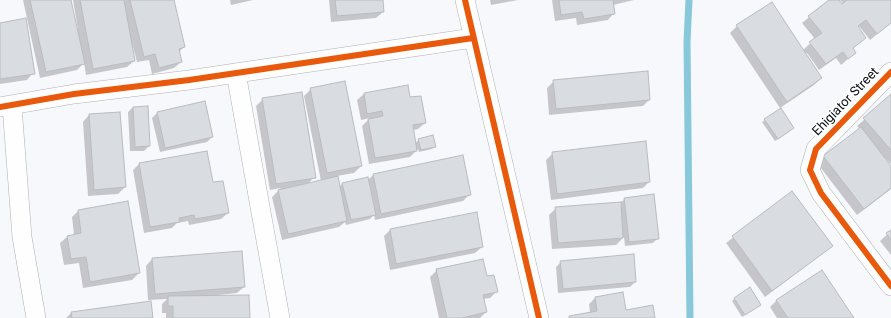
<!DOCTYPE html>
<style>
body{margin:0}
canvas{display:block;background:#f7f8fc}
</style>
<canvas width="891" height="318"></canvas>
<script>
const ctx = document.querySelector('canvas').getContext('2d');
ctx.lineJoin = 'round';
function fillPath(path, color) {
  ctx.fillStyle = color;
  ctx.fill(path, 'evenodd');
}
function toPath(rows) {
  const path = new Path2D();
  for (const r of rows) {
    path.moveTo(r[0], r[1]);
    for (let i = 2; i < r.length; i += 2) path.lineTo(r[i], r[i + 1]);
  }
  return path;
}
function strokePath(path, color, width, dash) {
  ctx.strokeStyle = color;
  ctx.lineWidth = width;
  ctx.lineCap = dash ? 'butt' : 'round';
  ctx.setLineDash(dash || []);
  ctx.stroke(path);
}
function write(font, color, halo, rows, align = 'center') {
  ctx.font = font + ' Roboto,sans-serif';
  ctx.lineWidth = 4;
  ctx.setLineDash([]);
  ctx.textBaseline = 'middle';
  ctx.strokeStyle = halo;
  ctx.fillStyle = color;
  for (const [text, x, y, turn = 0] of rows) {
    ctx.save();
    ctx.translate(x, y);
    ctx.rotate((+turn || 0) * Math.PI / 180);
    ctx.textAlign = isNaN(turn) ? turn : align;
    if (halo) ctx.strokeText(text, 0, 0);
    ctx.fillText(text, 0, 0);
    ctx.restore();
  }
}
const shadow = toPath([
 [23,0,70,0,76,30,78,30,73,0,173,0,184,47,179,52,181,62,174,68,152,74,149,60,137,62,132,43,131,43,134,61,127,67,86,75,84,63,77,70,40,78],
 [230,0,253,0,231,5],
 [329,0,382,0,383,12,376,18,331,22],
 [490,0,518,0,491,5],
 [552,0,634,0,613,5,614,13,608,20,577,25,576,18,555,21],
 [830,0,837,0,842,6,844,4,840,0,891,0,891,23,870,40,859,26,857,27,865,38,852,49,855,53,841,65,836,58,819,70,807,53,805,54,821,78,814,85,780,108,730,33,737,26,803,50,815,39,802,23],
 [0,24,33,73,27,80,0,84],
 [554,81,649,100,643,106,549,115,547,88],
 [407,86,409,99,425,123,418,129,413,130,415,143,419,140,435,146,432,149,419,152,418,149,410,157,369,164,362,126,370,118,361,120,357,100,364,94],
 [311,89,361,166,354,173,337,176,339,187,343,183,367,181,374,174,470,194,463,201,375,220,374,215,370,219,346,225,345,222,339,227,282,240,272,197,281,188,270,190,256,106,263,99,314,177,308,184,321,181,304,96],
 [891,96,891,164,885,158,884,159,891,168,891,189,857,215,817,163,860,129,857,126],
 [204,102,212,137,207,142,160,152,152,118,157,113],
 [133,107,149,146,144,151,130,151,128,112],
 [89,115,125,187,118,194,88,196,83,122],
 [765,120,790,131,775,141,762,122],
 [553,153,649,182,643,188,551,200,546,160],
 [139,164,212,183,228,213,221,219,189,225,188,221,177,223,172,228,144,233,133,170],
 [792,193,832,246,765,297,726,243],
 [625,199,658,238,653,243,625,246,624,237,616,245,552,249,549,215,556,208,620,203],
 [78,211,139,273,132,280,83,288,79,263,64,265,60,243,67,237,74,235,72,217],
 [390,230,482,247,475,253,390,270,384,236],
 [891,231,891,255,880,241],
 [152,259,244,287,237,293,218,295,218,297,249,318,166,318,166,313,162,313,162,304,167,299,148,300,146,266],
 [561,262,635,282,630,287,558,293,556,267],
 [437,270,486,278,497,291,490,298,483,299,486,312,480,318,439,318,430,277],
 [822,271,853,318,777,318,770,307,776,301],
 [596,297,625,311,654,318,568,318,590,313,589,304],
 [734,299,758,307,742,317,732,301],
 [72,312,152,318,66,318]
]);
const stream = toPath([
 [689,0,687,42,690,318]
]);
const building = toPath([
 [30,0,71,0,85,64,46,72,30,0],
 [80,0,124,0,135,61,93,69,80,0],
 [130,0,174,0,185,47,179,49,182,62,159,68,155,54,144,57,130,0],
 [335,0,383,0,384,12,337,16,335,0],
 [559,0,613,0,615,14,584,19,582,12,561,15,559,0],
 [829,0,839,0,842,4,847,0,891,0,891,23,877,34,866,20,858,26,866,38,853,48,856,53,848,59,843,52,826,64,809,42,822,33,808,16,829,0],
 [772,2,822,78,787,102,736,25,772,2],
 [26,18,35,74,0,79,0,23,26,18],
 [648,71,650,100,556,109,553,80,648,71],
 [345,81,362,166,327,173,310,88,345,81],
 [408,85,410,97,421,96,426,123,413,125,417,151,375,158,368,119,383,116,382,111,367,114,364,93,408,85],
 [302,92,316,178,276,184,262,98,302,92],
 [891,94,891,150,863,118,891,94],
 [205,101,213,137,165,148,157,112,205,101],
 [148,106,150,146,135,147,133,107,148,106],
 [781,108,794,128,778,139,764,119,781,108],
 [120,112,126,187,94,190,89,114,120,112],
 [861,127,891,166,891,188,864,209,823,156,861,127],
 [433,135,436,147,421,150,418,139,433,135],
 [646,141,650,182,557,194,552,152,646,141],
 [207,151,213,182,223,181,229,213,195,219,194,215,179,218,180,222,150,227,139,163,207,151],
 [463,155,471,195,381,214,373,174,463,155],
 [338,176,347,221,288,234,278,190,338,176],
 [368,177,376,215,351,220,342,183,368,177],
 [792,191,833,246,772,291,732,236,792,191],
 [654,194,659,239,629,242,624,198,654,194],
 [128,201,140,273,90,282,86,257,71,259,67,236,81,233,78,210,128,201],
 [621,202,623,238,558,243,555,207,621,202],
 [477,212,483,247,396,264,390,229,477,212],
 [891,230,891,240,886,233,891,230],
 [242,251,245,287,155,294,152,258,242,251],
 [634,254,636,282,563,289,560,261,634,254],
 [483,259,487,276,494,275,498,292,483,295,487,312,462,318,447,318,436,269,483,259],
 [822,270,854,318,788,318,776,300,822,270],
 [750,287,761,305,745,315,734,298,750,287],
 [623,292,626,310,653,305,655,318,569,318,569,316,597,311,595,297,623,292],
 [249,295,250,318,173,318,173,306,168,306,168,296,249,295],
 [151,301,153,318,72,318,71,312,151,301]
]);
const street = toPath([
 [465,0,539,318],
 [891,72,816,149,810,170,821,193,891,286],
 [236,73,280,318],
 [12,106,22,237,36,318],
 [0,107,74,94,189,80,473,38]
]);
const cycleway = toPath([
 [465,0,539,318],
 [891,72,816,149,810,170,821,193,891,286],
 [0,107,74,94,189,80,473,38]
]);
const streetNames = [
 ["Ehigiator Street",846,102,-46]
];
fillPath(shadow, '#0003');
strokePath(stream, '#88c8db', 7);
fillPath(building, '#d9dce0');
strokePath(building, '#b8bcc0', 1);
strokePath(street, '#aeb0b4', 20);
strokePath(street, '#fefeff', 19);
strokePath(cycleway, '#e8590c', 6);
write('13px', '#0a0c11', '#fff', streetNames);
</script>
